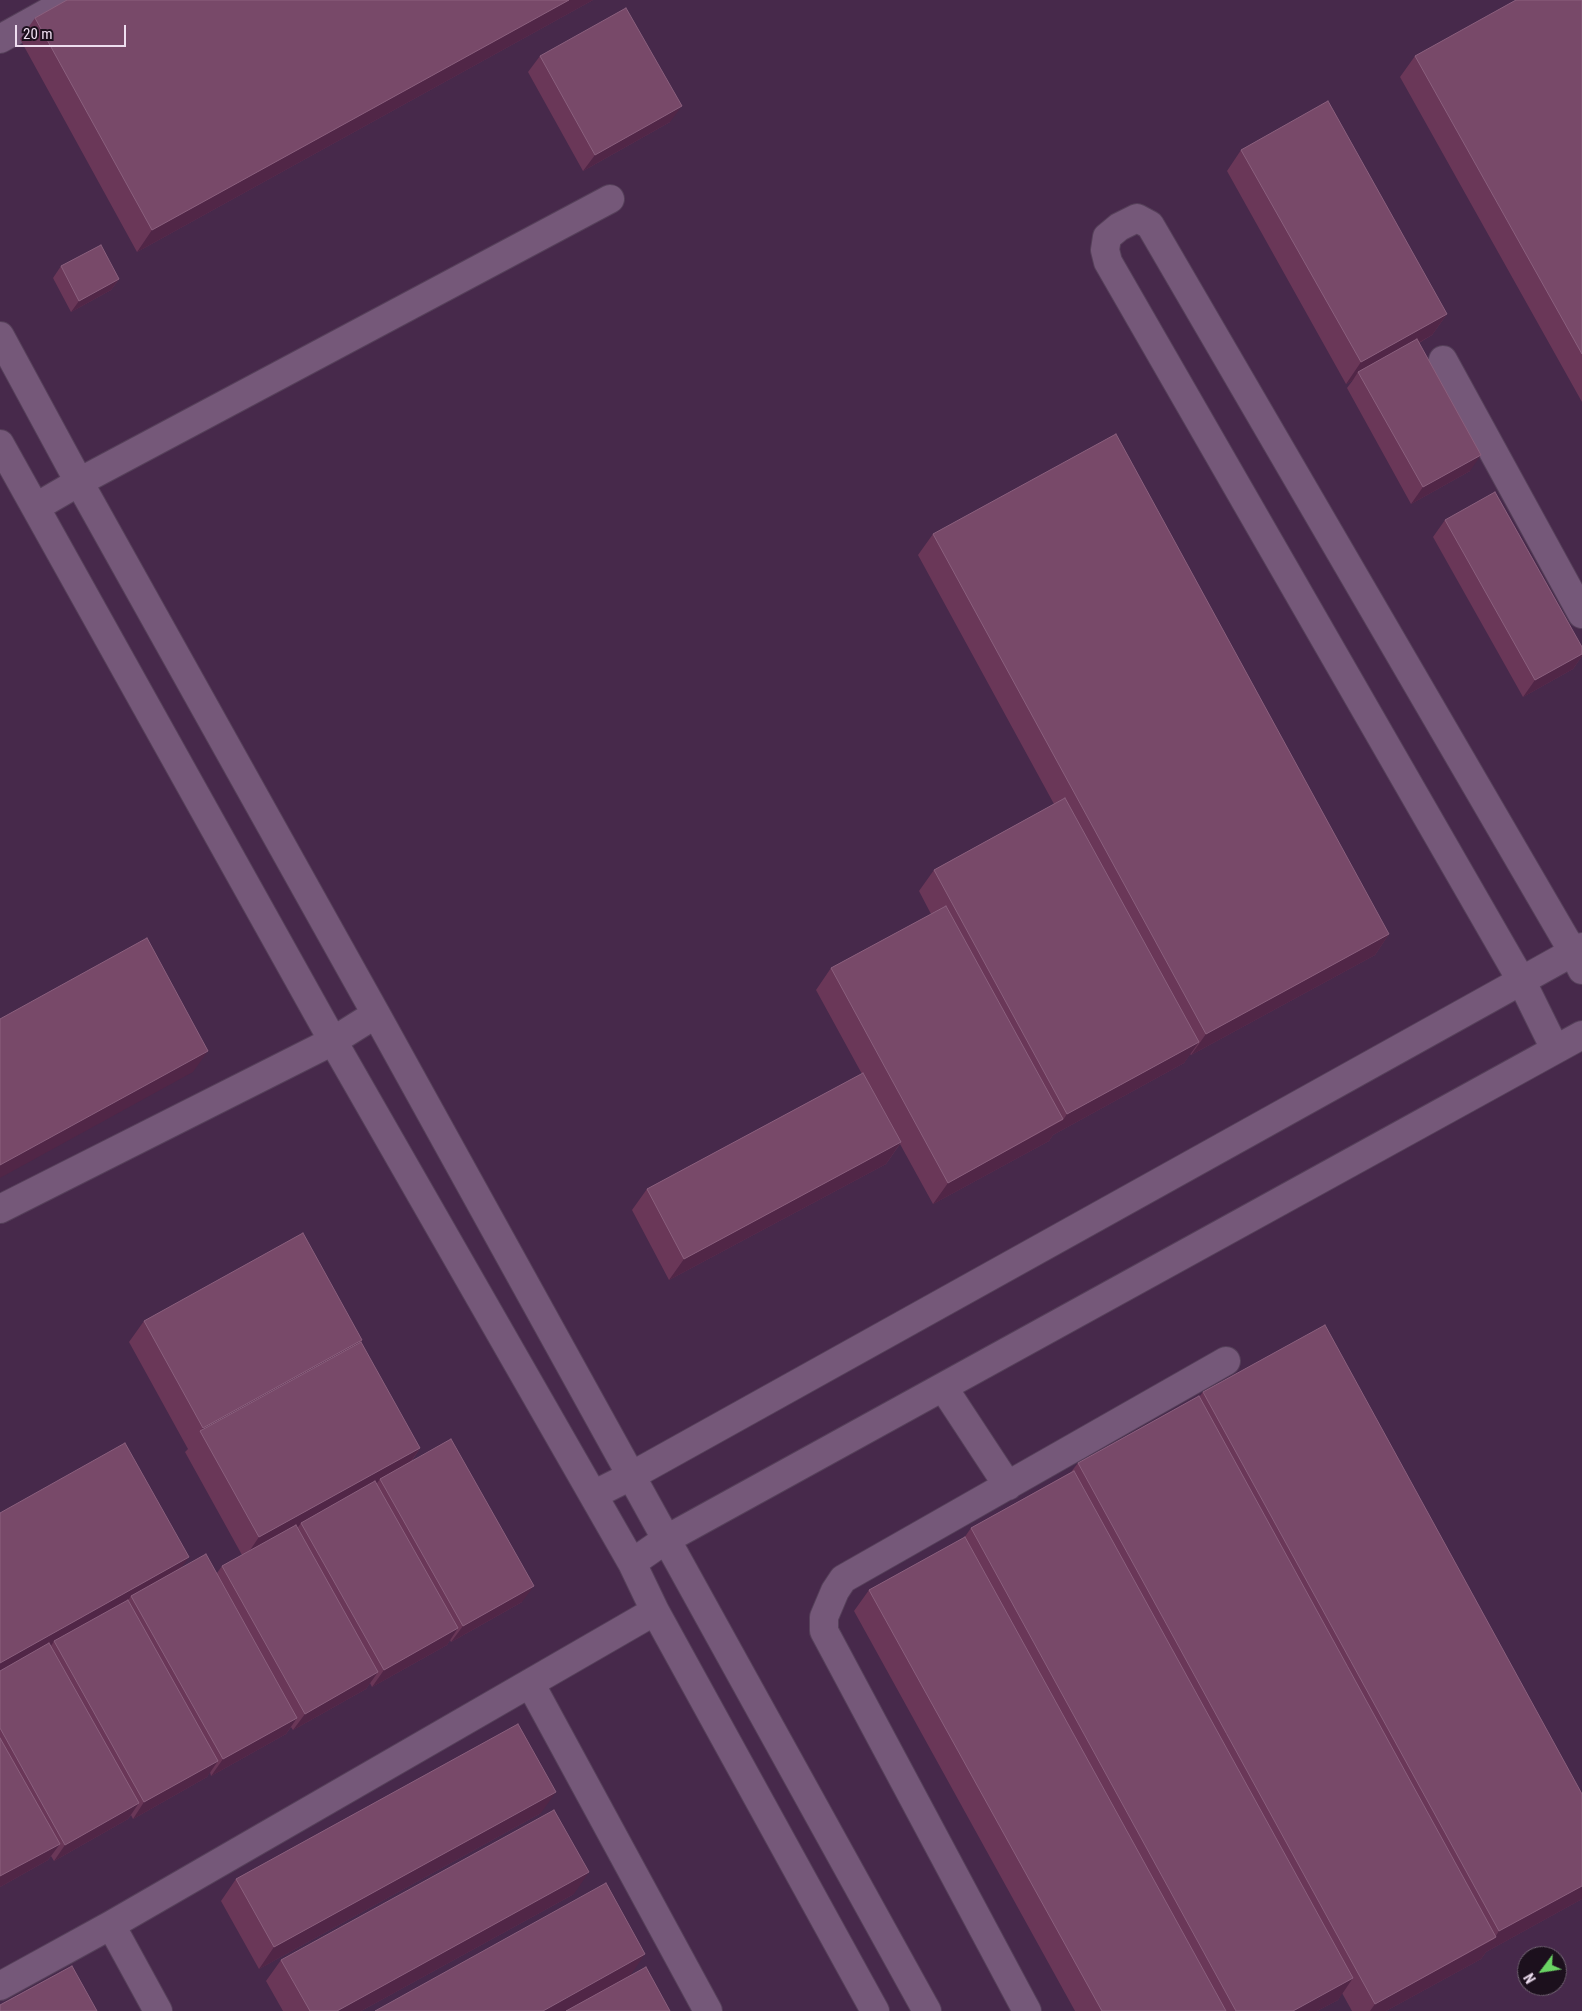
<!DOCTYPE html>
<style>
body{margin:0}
#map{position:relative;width:1582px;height:2011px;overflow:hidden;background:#3b213e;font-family:"Roboto Condensed",sans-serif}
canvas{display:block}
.north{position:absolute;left:1517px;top:1946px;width:50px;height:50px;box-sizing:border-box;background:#1c101d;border:1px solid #706271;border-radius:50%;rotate:239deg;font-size:14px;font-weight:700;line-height:20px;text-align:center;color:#eedef0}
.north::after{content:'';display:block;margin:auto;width:18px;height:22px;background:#6ad364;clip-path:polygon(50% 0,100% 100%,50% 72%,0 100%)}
.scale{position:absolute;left:15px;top:25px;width:111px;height:22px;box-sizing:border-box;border:2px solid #eedef0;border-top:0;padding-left:6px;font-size:15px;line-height:18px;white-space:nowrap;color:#eedef0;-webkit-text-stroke:4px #1c101d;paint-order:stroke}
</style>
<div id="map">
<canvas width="1582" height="2011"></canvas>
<div class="north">N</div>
<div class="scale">20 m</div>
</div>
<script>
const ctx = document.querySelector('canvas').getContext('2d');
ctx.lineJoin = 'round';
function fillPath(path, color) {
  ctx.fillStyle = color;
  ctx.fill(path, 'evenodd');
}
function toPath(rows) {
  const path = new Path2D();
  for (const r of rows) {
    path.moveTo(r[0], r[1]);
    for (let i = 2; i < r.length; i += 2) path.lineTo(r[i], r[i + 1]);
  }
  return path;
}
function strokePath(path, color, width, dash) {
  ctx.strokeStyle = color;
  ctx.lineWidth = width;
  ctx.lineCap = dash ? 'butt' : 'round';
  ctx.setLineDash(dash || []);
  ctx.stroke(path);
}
const built = toPath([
 [0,0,1582,0,1582,2011,0,2011],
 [1527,1956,1557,1956,1557,1986,1527,1986]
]);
const minor = toPath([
 [0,39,70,0],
 [0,336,79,482,376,1014,927,2011],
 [1443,360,1582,614],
 [0,444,333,1041,632,1563,655,1611,875,2011],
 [36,507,79,482,610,199],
 [1555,1049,1521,980,1108,262,1105,250,1107,237,1119,227,1137,218,1150,225,1573,952,1582,970],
 [0,1209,333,1041,376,1014],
 [943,1387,1008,1486],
 [593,1495,631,1476,1582,947],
 [632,1563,665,1540,1582,1035],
 [530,1683,708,2011],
 [111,1925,158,2011],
 [0,1986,111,1925,655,1611],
 [1027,2011,824,1631,824,1617,835,1591,843,1579,1226,1361]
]);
const wall = toPath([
 [593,0,137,252,20,39,35,18],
 [1582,0,1582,402,1400,77,1415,56],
 [540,56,670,122,583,171,528,72],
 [1241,150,1447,314,1432,335,1419,343,1470,471,1411,504,1347,388,1353,380,1346,384,1227,171],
 [61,266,119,279,111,290,71,312,53,278],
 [1445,520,1582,647,1582,656,1573,669,1523,697,1433,537],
 [933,534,1389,934,1375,955,1191,1055,1190,1054,1184,1063,1053,1135,1049,1141,933,1204,900,1144,886,1164,669,1280,632,1210,647,1189,862,1074,816,990,831,968,931,914,919,891,934,870,1054,804,918,555],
 [144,1321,362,1340,359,1343,420,1448,411,1462,522,1602,451,1642,450,1640,447,1645,372,1687,370,1683,366,1689,293,1730,291,1727,286,1734,211,1776,210,1772,207,1777,133,1819,131,1815,128,1819,54,1861,51,1856,48,1860,0,1887,0,1513,182,1568,217,1573,222,1566,242,1555,185,1452,188,1449,129,1342],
 [1203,1392,1582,1794,1582,1899,1486,1952,1481,1959,1386,2011,1352,2011,1342,1993,1338,2000,1317,2011,1075,2011,854,1611,869,1590,964,1538,971,1528,1071,1472,1078,1463,1199,1397],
 [541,1813,259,1969,221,1901,236,1879],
 [574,1894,361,2011,283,2011,266,1981,281,1960]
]);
const shadedWall = toPath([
 [569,0,593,0,137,252,152,230],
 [682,106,670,122,583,171,595,155],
 [119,279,111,290,71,312,79,301],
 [1447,314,1432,335,1361,375,1358,372,1353,380,1346,384,1361,362],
 [1481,455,1470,471,1411,504,1423,487],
 [1582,654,1582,656,1573,669,1523,697,1535,680],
 [1389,934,1375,955,1191,1055,1206,1034],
 [1199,1042,1184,1063,1053,1135,1049,1141,933,1204,948,1183,1063,1120,1067,1114],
 [208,1051,193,1072,0,1178,0,1165],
 [901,1142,886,1164,669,1280,684,1259],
 [362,1340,347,1361,201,1431,203,1428],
 [420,1448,405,1470,380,1479,375,1486,301,1523,296,1530,244,1559,259,1537],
 [189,1557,174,1578,131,1596,124,1606,54,1641,49,1649,0,1676,0,1663],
 [534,1586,522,1602,451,1642,463,1626],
 [458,1628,447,1645,372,1687,384,1670],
 [378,1672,366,1689,293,1730,305,1714],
 [297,1718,286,1734,211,1776,223,1759],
 [218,1761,207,1777,133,1819,144,1802],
 [556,1792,541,1813,259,1969,274,1947],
 [139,1803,128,1819,54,1861,65,1845],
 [60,1844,48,1860,0,1887,0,1876],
 [589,1872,574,1894,361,2011,337,2011],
 [1582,1886,1582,1899,1486,1952,1481,1959,1386,2011,1370,2011,1375,2004,1494,1939,1499,1931],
 [645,1954,630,1976,567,2011,543,2011],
 [1353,1978,1338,2000,1317,2011,1293,2011]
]);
const building = toPath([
 [67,0,569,0,152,230,35,18,67,0],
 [1516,0,1582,0,1582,354,1415,56,1516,0],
 [626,8,682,106,595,155,540,56,626,8],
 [1328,101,1447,314,1361,362,1241,150,1328,101],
 [101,245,119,279,79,301,61,266,101,245],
 [1417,339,1481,455,1423,487,1358,372,1417,339],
 [1116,434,1389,934,1206,1034,933,534,1116,434],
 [1495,492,1582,647,1582,654,1535,680,1445,520,1495,492],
 [1065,798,1199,1042,1067,1114,934,870,1065,798],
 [946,906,1063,1119,948,1183,831,968,946,906],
 [147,938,208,1051,0,1165,0,1019,147,938],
 [863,1073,901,1142,684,1259,647,1189,863,1073],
 [303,1233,362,1340,203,1428,144,1321,303,1233],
 [1325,1325,1582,1794,1582,1886,1499,1931,1203,1392,1325,1325],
 [361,1342,420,1448,259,1537,200,1431,361,1342],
 [1199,1396,1496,1937,1375,2004,1078,1463,1199,1396],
 [451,1439,534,1586,463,1626,380,1479,451,1439],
 [125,1443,189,1557,0,1663,0,1513,125,1443],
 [1074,1471,1353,1978,1293,2011,1236,2011,971,1528,1074,1471],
 [375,1481,458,1628,384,1670,301,1523,375,1481],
 [296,1525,378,1672,305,1714,222,1566,296,1525],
 [965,1537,1226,2011,1102,2011,869,1590,965,1537],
 [206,1554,297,1718,223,1759,131,1596,206,1554],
 [128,1600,218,1761,144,1802,54,1641,128,1600],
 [49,1643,139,1803,65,1845,0,1728,0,1671,49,1643],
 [518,1724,556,1792,274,1947,236,1879,518,1724],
 [0,1738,60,1844,0,1876,0,1738],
 [554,1810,589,1872,337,2011,310,2011,281,1960,554,1810],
 [606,1883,645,1954,543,2011,375,2011,606,1883],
 [72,1966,97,2011,0,2011,0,2005,72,1966],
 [646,1967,670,2011,566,2011,646,1967]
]);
fillPath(built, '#47294b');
strokePath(minor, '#56405a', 30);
strokePath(minor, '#755879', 28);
fillPath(wall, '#6a3758');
fillPath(shadedWall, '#512647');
fillPath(building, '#784969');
strokePath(building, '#8b607e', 1);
</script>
